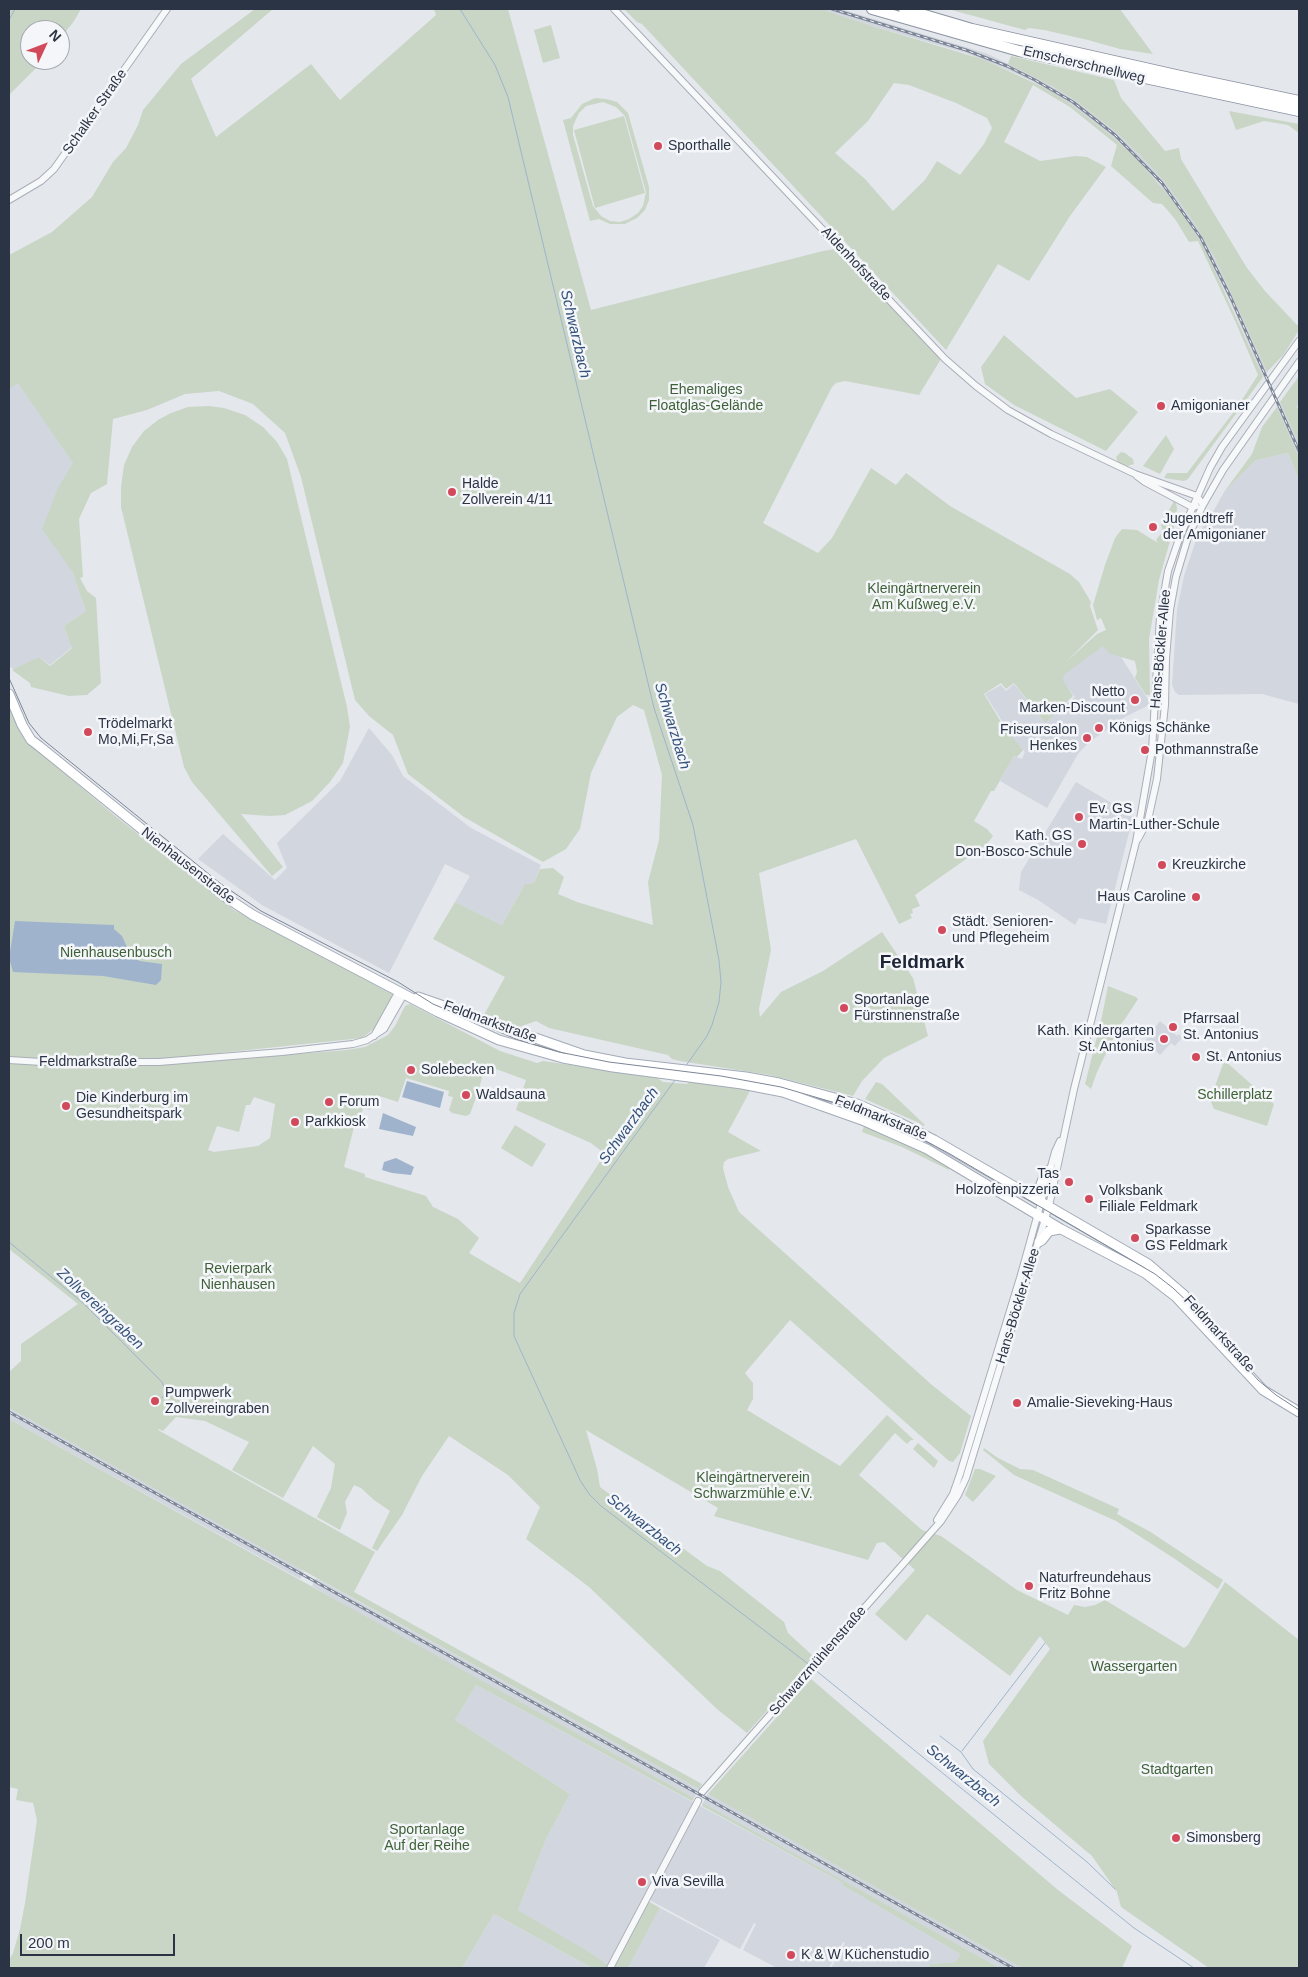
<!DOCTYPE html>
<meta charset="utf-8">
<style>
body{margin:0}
#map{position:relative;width:1308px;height:1977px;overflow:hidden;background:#e4e7ec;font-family:Helvetica,sans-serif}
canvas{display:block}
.frame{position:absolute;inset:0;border:10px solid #2b3445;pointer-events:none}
.north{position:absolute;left:20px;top:20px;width:50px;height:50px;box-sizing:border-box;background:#f4f6f9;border:1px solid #a4a8b1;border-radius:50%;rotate:47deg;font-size:14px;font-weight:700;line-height:20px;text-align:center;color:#2b3445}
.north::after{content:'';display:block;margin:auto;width:18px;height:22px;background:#d1495b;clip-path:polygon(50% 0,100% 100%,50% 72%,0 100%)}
.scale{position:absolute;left:20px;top:1934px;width:155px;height:22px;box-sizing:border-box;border:2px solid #2b3445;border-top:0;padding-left:6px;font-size:15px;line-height:18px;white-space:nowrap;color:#2b3445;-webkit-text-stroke:4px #f4f6f9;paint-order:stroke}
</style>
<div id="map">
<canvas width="1308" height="1977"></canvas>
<div class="frame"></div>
<div class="north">N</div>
<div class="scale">200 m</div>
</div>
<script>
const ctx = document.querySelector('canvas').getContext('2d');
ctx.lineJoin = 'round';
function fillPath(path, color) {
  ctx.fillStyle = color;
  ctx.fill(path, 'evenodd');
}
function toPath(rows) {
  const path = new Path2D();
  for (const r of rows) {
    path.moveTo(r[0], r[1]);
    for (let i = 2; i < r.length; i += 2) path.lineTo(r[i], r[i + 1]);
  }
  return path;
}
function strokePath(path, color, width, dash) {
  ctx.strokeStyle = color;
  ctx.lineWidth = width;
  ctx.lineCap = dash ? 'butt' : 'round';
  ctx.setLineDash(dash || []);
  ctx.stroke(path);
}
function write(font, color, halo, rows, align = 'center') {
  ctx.font = font + ' Helvetica,sans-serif';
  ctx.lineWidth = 5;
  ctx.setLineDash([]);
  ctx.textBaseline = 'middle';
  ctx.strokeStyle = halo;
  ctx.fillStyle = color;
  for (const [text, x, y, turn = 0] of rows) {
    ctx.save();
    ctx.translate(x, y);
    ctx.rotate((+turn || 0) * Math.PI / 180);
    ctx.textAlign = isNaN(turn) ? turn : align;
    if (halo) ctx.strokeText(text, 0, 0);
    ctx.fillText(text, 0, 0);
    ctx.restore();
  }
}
const built = toPath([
 [821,9,841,9,988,54,1050,85,1075,100,1117,133,1140,155,1164,181,1193,221,1215,258,1233,297,1267,372,1263,377,1229,299,1199,239,1160,185,1137,159,1113,137,1072,105,1034,82,1006,69,966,53,872,26],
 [18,382,74,464,72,571,86,611,64,626,72,647,50,665,39,657,15,670,9,666,9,389],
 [1280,402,1299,444,1299,457,1277,407],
 [1288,453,1299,480,1299,704,1262,694,1179,695,1175,692,1172,685,1177,610,1184,576,1199,531,1207,523,1224,492,1256,460],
 [1107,635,1151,704,1125,717,1089,742,1078,754,1047,808,1000,781,1014,756,1022,759,1025,752,1014,740,985,694,1001,685,1006,691,1014,684,1044,722,1075,697,1058,675],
 [369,728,392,755,403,776,471,828,541,865,534,883,525,884,502,925,455,902,470,876,445,864,389,973,262,905,198,859,223,834,275,880,287,868,277,843,340,781],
 [1076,782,1115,805,1126,815,1133,817,1106,924,1079,918,1075,925,1038,900,1019,890,1021,872],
 [1160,1021,1177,1036,1179,1034,1182,1038,1175,1046,1171,1043,1160,1055,1145,1041],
 [9,1408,299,1567,304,1572,300,1579,9,1419],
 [316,1578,699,1789,694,1798,346,1606,312,1586],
 [476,1685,843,1883,842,1885,960,1954,956,1962,931,1964,929,1968,831,1968,845,1943,843,1942,829,1968,777,1968,743,1950,756,1924,754,1923,740,1949,646,1898,609,1966,518,1910,546,1839,570,1794,455,1720],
 [708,1794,727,1804,1022,1968,1000,1968,703,1803],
 [660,1908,720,1940,704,1968,628,1968],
 [494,1914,508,1922,592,1968,462,1968]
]);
const green = toPath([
 [9,9,81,9,74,21,60,39,60,30,30,30,30,60,44,60,9,95],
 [255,9,273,9,191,79,216,137,311,64,340,100,436,15,434,9,508,9,591,310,823,251,835,249,841,253,941,359,919,395,845,381,836,383,832,387,763,523,818,553,832,538,871,468,896,485,906,473,950,506,1070,574,1079,582,1091,602,1090,606,1098,630,1066,662,1097,634,1106,630,1101,618,1097,620,1093,605,1105,565,1115,538,1122,529,1137,530,1158,543,1156,540,1163,531,1161,525,1175,499,1177,508,1174,527,1159,580,1149,639,1150,695,1146,695,1135,678,1137,672,1135,661,1110,654,1103,646,1064,675,1063,680,1073,696,1045,723,1014,683,1006,689,1001,683,984,694,1004,727,1023,750,1017,757,1014,756,994,791,991,791,974,821,987,829,993,836,986,845,915,895,920,906,912,909,913,913,910,914,912,918,899,924,856,839,759,873,771,950,759,1009,760,1017,781,992,823,971,882,932,913,978,928,1036,884,1058,862,1081,853,1096,770,1075,680,1061,672,1059,668,1055,549,1028,536,1021,519,1027,484,1015,505,977,433,939,455,902,502,925,525,884,534,883,540,869,553,868,564,877,558,894,577,902,653,925,648,882,659,840,662,775,644,710,633,705,617,717,591,773,580,829,566,849,543,862,464,817,408,774,393,735,369,716,355,700,301,477,285,433,253,404,219,391,185,394,147,410,113,419,107,484,91,493,79,519,83,577,80,578,87,591,96,598,101,683,87,695,69,696,31,687,30,683,12,670,39,657,50,666,72,648,64,626,86,611,72,571,42,529,58,488,73,463,18,383,9,389,9,255,52,232,92,197,113,162,126,148,138,125,143,110,181,64],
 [624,9,821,9,872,26,985,60,1047,89,1072,105,1113,137,1137,159,1175,203,1199,239,1210,260,1263,377,1188,479,1184,481,1164,478,1167,473,1187,473,1236,409,1258,375,1236,323,1198,241,1189,242,1175,219,1162,204,1153,203,1111,166,1117,145,1070,107,1033,85,1004,142,1040,161,1076,156,1087,157,1106,167,1070,216,1029,281,998,264,946,350,642,24,637,22],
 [894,83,909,85,956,103,987,118,992,128,984,144,960,175,937,161,925,180,893,211,865,179,835,153,868,121],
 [948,9,1120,9,1153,54,1120,49,1088,40,1044,30,1029,28,1025,30],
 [551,25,560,58,543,63,534,30],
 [1011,56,1114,80,1121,98,1165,151,1179,148,1181,159,1247,268,1265,291,1299,327,1299,330,1284,354,1267,372,1215,258,1193,221,1164,181,1140,155,1117,133,1075,100,1050,85,1008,64],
 [595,98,606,99,617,102,628,113,649,187,649,200,645,210,637,218,625,224,610,224,599,219,590,221,563,120,571,118,582,104],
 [603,102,616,107,625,116,646,192,643,206,638,213,629,219,620,222,610,221,601,216,593,206,573,135,573,126,579,113,586,106],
 [1229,111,1299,124,1299,133,1288,125,1264,121,1236,130],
 [624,116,645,193,595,208,574,130],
 [1004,335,1076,398,1110,389,1138,412,1106,451,1014,405,985,384,981,367],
 [1299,376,1299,403,1297,406,1299,412,1299,444,1280,402],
 [209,406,224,408,245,415,263,427,277,442,287,459,347,707,350,727,343,763,330,782,312,801,285,815,269,816,241,814,283,867,272,876,192,782,184,767,121,507,121,487,124,465,132,447,144,431,158,420,171,413,188,407],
 [1277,407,1299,457,1299,480,1288,453,1256,460,1224,492,1252,454,1262,427],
 [1166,435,1174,449,1160,474,1143,466],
 [1121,452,1125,453,1133,459,1134,464,1128,466,1118,463,1116,457],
 [9,707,25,740,114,815,234,910,392,994,392,1000,379,1025,362,1038,162,1059,162,1065,347,1050,365,1047,388,1035,395,1026,405,1006,410,1004,500,1051,537,1063,543,1061,656,1077,663,1082,687,1084,690,1081,751,1089,728,1132,761,1151,728,1159,724,1162,723,1168,728,1187,739,1212,932,1385,971,1416,960,1453,953,1462,949,1461,790,1320,745,1373,753,1383,753,1399,747,1410,840,1466,887,1415,914,1440,911,1440,907,1444,895,1433,859,1475,922,1530,941,1536,1017,1590,1068,1615,1074,1605,1085,1607,1095,1605,1105,1600,1184,1648,1188,1645,1225,1582,1299,1640,1299,1968,1209,1968,1121,1907,1117,1892,1092,1856,1021,1796,989,1764,983,1741,1050,1649,1040,1636,1010,1676,927,1614,906,1641,875,1614,915,1570,884,1542,877,1543,868,1560,714,1516,718,1508,586,1430,597,1469,600,1487,707,1566,720,1571,784,1622,788,1633,813,1656,801,1673,747,1733,717,1709,589,1587,526,1539,540,1507,508,1475,449,1436,422,1476,402,1515,377,1551,372,1548,390,1511,374,1500,361,1488,354,1485,345,1502,347,1513,340,1530,317,1517,331,1488,335,1464,313,1446,283,1498,232,1470,249,1442,205,1421,176,1417,163,1431,159,1429,158,1430,375,1552,354,1592,702,1784,699,1789,9,1408,9,1372,21,1361,21,1344,78,1304,9,1249],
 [485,1065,526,1080,516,1110,591,1143,605,1154,520,1283,469,1253,479,1238,458,1219,433,1207,426,1196,365,1177,365,1174,344,1167,355,1123,359,1124,363,1108,370,1110,376,1095,398,1102,406,1078,449,1091,448,1096,453,1097,449,1110,452,1113,466,1116,470,1114,479,1089],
 [254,1097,275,1104,270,1138,258,1146,214,1152,208,1150,217,1126,239,1132,246,1105,250,1105],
 [1108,986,1136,997,1138,999,1125,1019,1113,1034,1099,1031],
 [1098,1033,1114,1037,1097,1072,1091,1089,1085,1084],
 [1226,1062,1274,1104,1267,1126,1214,1109,1210,1100,1223,1064],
 [876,1082,882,1084,925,1125,923,1126,919,1123,865,1099],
 [515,1125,546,1144,532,1167,501,1148],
 [864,1126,932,1157,949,1168,949,1170,902,1147,862,1132],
 [9,1419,694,1798,692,1801,476,1685,455,1720,570,1794,546,1839,518,1910,592,1954,609,1966,607,1968,592,1968,494,1914,462,1968,9,1968,9,1960,13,1953,20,1929,25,1903,37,1820,33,1803,16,1800,18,1789,9,1787],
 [918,1443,938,1461,934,1468,913,1449],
 [984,1448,998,1458,1020,1469,1033,1470,1119,1509,1117,1514,1149,1531,1223,1580,1218,1589,1175,1559,1116,1521,1014,1475,983,1450],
 [975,1469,980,1469,996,1476,973,1502,965,1495],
 [811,1679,1058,1890,1132,1946,1122,1968,1022,1968,708,1794],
 [703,1803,844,1881,1000,1968,929,1968,930,1964,956,1962,960,1954,842,1885,843,1883,702,1806],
 [648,1901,660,1908,628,1968,612,1968]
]);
const water = toPath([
 [15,921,114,925,114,929,122,936,131,956,140,961,162,964,161,980,156,985,103,976,13,972,9,958],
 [407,1081,444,1092,440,1108,402,1097],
 [383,1113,416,1127,413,1136,379,1129],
 [396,1158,414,1167,411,1175,392,1173,382,1170,384,1162]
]);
const stream = toPath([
 [460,9,495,65,508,97,654,708,693,825,719,960,721,982,719,1002,712,1025,707,1036,685,1067],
 [9,20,15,9],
 [675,1080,520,1294,514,1313,514,1336,580,1480,589,1494,601,1506,811,1666],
 [9,1242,83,1303,162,1382,166,1392,162,1398],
 [814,1669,1134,1928,1194,1968],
 [940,1736,961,1752,973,1769,1087,1862,1115,1889],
 [962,1751,1045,1643]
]);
const minor = toPath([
 [614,9,945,359,976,386,1008,410,1051,434,1135,474,1197,496,1203,505],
 [9,200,41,181,54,169,167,9],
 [1137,476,1145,482,1192,507,1196,506],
 [1138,839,1148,820,1157,779,1165,705,1166,659,1170,610,1176,577,1188,537,1203,505,1223,470,1299,362],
 [374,1036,399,991],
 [9,1060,42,1062,159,1062,282,1052,353,1044,367,1040,384,1029,404,994],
 [937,1520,953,1494,960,1474,1020,1278,1055,1152,1060,1141],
 [702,1792,941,1521,958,1495,966,1478,1049,1206,1074,1089,1136,842,1152,750,1160,617,1168,571,1180,536,1210,468,1222,447,1299,341],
 [610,1968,698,1801]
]);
const major = toPath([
 [9,694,22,725,31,740,39,746,227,898,253,915,438,1012,499,1040,563,1058,613,1067,742,1084,783,1092,862,1120,927,1149,1061,1229,1145,1273,1176,1297,1263,1390,1299,1412],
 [418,997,584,1055,625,1063,746,1077,779,1083,857,1104,896,1121,934,1140,1148,1264,1184,1295,1239,1358],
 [1023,1191,1030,1192,1040,1187,1046,1171,1050,1170],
 [1039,1242,1042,1240,1049,1231,1060,1229]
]);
const highway = toPath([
 [872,9,1019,51,1299,111],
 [904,9,972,29,1176,75,1299,101]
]);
const tram = toPath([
 [9,678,29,723,41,738,221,884,261,911,398,982,433,1004,516,1039,559,1052,609,1062,721,1076,781,1087,849,1107,909,1132,950,1154,1155,1274,1173,1288,1193,1307,1258,1380,1276,1395,1299,1410]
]);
const rail = toPath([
 [832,9,966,50,1007,66,1035,80,1073,102,1115,135,1162,183,1201,238,1231,298,1299,451],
 [9,1412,1013,1968]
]);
const markers = [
 [658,146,5,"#d1495b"],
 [1161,406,5,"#d1495b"],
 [452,492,5,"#d1495b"],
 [1153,527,5,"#d1495b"],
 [1135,700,5,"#d1495b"],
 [1099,728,5,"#d1495b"],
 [88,732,5,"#d1495b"],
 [1087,738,5,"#d1495b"],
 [1145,750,5,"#d1495b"],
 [1079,817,5,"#d1495b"],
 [1082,844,5,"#d1495b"],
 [1162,865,5,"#d1495b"],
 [1196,897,5,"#d1495b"],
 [942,930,5,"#d1495b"],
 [844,1008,5,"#d1495b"],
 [1173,1027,5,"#d1495b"],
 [1164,1039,5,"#d1495b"],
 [1196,1057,5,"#d1495b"],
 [411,1070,5,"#d1495b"],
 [466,1095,5,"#d1495b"],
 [329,1102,5,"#d1495b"],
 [66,1106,5,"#d1495b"],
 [295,1122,5,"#d1495b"],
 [1069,1182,5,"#d1495b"],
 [1089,1199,5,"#d1495b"],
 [1135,1238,5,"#d1495b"],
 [155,1401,5,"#d1495b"],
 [1017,1403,5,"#d1495b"],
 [1029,1586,5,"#d1495b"],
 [1176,1838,5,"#d1495b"],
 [642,1882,5,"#d1495b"],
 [791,1955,5,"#d1495b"]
];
const streetNames = [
 ["Emscherschnellweg",1084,65,13],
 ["Schalker Straße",95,112,-55],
 ["Aldenhofstraße",856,264,47],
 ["Hans-Böckler-Allee",1161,649,-85],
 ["Nienhausenstraße",188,866,38],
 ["Feldmarkstraße",490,1022,20],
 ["Feldmarkstraße",88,1062],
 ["Feldmarkstraße",881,1118,22],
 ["Hans-Böckler-Allee",1018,1306,-73],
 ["Feldmarkstraße",1219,1334,48],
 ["Schwarzmühlenstraße",818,1661,-49]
];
const poiNames = [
 ["Sporthalle",668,146],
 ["Amigonianer",1171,406],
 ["Halde",462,484],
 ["Zollverein 4/11",462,500],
 ["Jugendtreff",1163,519],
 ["der Amigonianer",1163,535],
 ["Netto",1125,692,"right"],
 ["Marken-Discount",1125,708,"right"],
 ["Trödelmarkt",98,724],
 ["Mo,Mi,Fr,Sa",98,740],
 ["Königs Schänke",1109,728],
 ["Friseursalon",1077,730,"right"],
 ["Henkes",1077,746,"right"],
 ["Pothmannstraße",1155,750],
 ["Ev. GS",1089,809],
 ["Martin-Luther-Schule",1089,825],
 ["Kath. GS",1072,836,"right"],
 ["Don-Bosco-Schule",1072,852,"right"],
 ["Kreuzkirche",1172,865],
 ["Haus Caroline",1186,897,"right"],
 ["Städt. Senioren-",952,922],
 ["und Pflegeheim",952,938],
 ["Sportanlage",854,1000],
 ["Fürstinnenstraße",854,1016],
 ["Pfarrsaal",1183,1019],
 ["St. Antonius",1183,1035],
 ["Kath. Kindergarten",1154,1031,"right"],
 ["St. Antonius",1154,1047,"right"],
 ["St. Antonius",1206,1057],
 ["Solebecken",421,1070],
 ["Waldsauna",476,1095],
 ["Die Kinderburg im",76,1098],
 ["Gesundheitspark",76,1114],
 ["Forum",339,1102],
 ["Parkkiosk",305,1122],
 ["Tas",1059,1174,"right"],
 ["Holzofenpizzeria",1059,1190,"right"],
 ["Volksbank",1099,1191],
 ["Filiale Feldmark",1099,1207],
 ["Sparkasse",1145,1230],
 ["GS Feldmark",1145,1246],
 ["Pumpwerk",165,1393],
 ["Zollvereingraben",165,1409],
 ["Amalie-Sieveking-Haus",1027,1403],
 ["Naturfreundehaus",1039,1578],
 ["Fritz Bohne",1039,1594],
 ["Simonsberg",1186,1838],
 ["Viva Sevilla",652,1882],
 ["K & W Küchenstudio",801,1955]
];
const parkNames = [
 ["Ehemaliges",706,390],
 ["Floatglas-Gelände",706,406],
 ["Kleingärtnerverein",924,589],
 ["Am Kußweg e.V.",924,605],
 ["Nienhausenbusch",116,953],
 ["Schillerplatz",1235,1095],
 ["Revierpark",238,1269],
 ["Nienhausen",238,1285],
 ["Kleingärtnerverein",753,1478],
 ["Schwarzmühle e.V.",753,1494],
 ["Wassergarten",1134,1667],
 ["Stadtgarten",1177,1770],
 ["Sportanlage",427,1830],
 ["Auf der Reihe",427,1846]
];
const waterNames = [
 ["Schwarzbach",575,334,77],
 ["Schwarzbach",672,726,73],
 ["Schwarzbach",629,1126,-54],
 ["Zollvereingraben",100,1309,43],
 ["Schwarzbach",644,1525,38],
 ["Schwarzbach",963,1776,39]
];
const districtNames = [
 ["Feldmark",922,963]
];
fillPath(built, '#d2d6de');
fillPath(green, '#c9d6c5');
fillPath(water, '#9fb4cc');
strokePath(stream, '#9fb4cc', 1);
strokePath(minor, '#a9aeb7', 8);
strokePath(major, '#a3abb8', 11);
strokePath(highway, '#8b94a3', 12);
strokePath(minor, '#f7f8fa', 6);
strokePath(major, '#fff', 9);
strokePath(highway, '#fff', 10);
strokePath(tram, '#7d8696', 1);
strokePath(rail, '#7d8696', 3);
strokePath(rail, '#f4f6f9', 1, [4]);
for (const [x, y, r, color] of markers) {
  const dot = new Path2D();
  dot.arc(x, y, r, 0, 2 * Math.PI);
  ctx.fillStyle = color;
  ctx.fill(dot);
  strokePath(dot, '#f4f6f9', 2);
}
write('14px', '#2b3445', '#f4f6f9', streetNames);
write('14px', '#2b3445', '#f4f6f9', poiNames, 'left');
write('14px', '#3f6138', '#f4f6f9', parkNames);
write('italic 15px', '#34527a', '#f4f6f9', waterNames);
write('bold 19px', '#1d2536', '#f4f6f9', districtNames);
</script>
